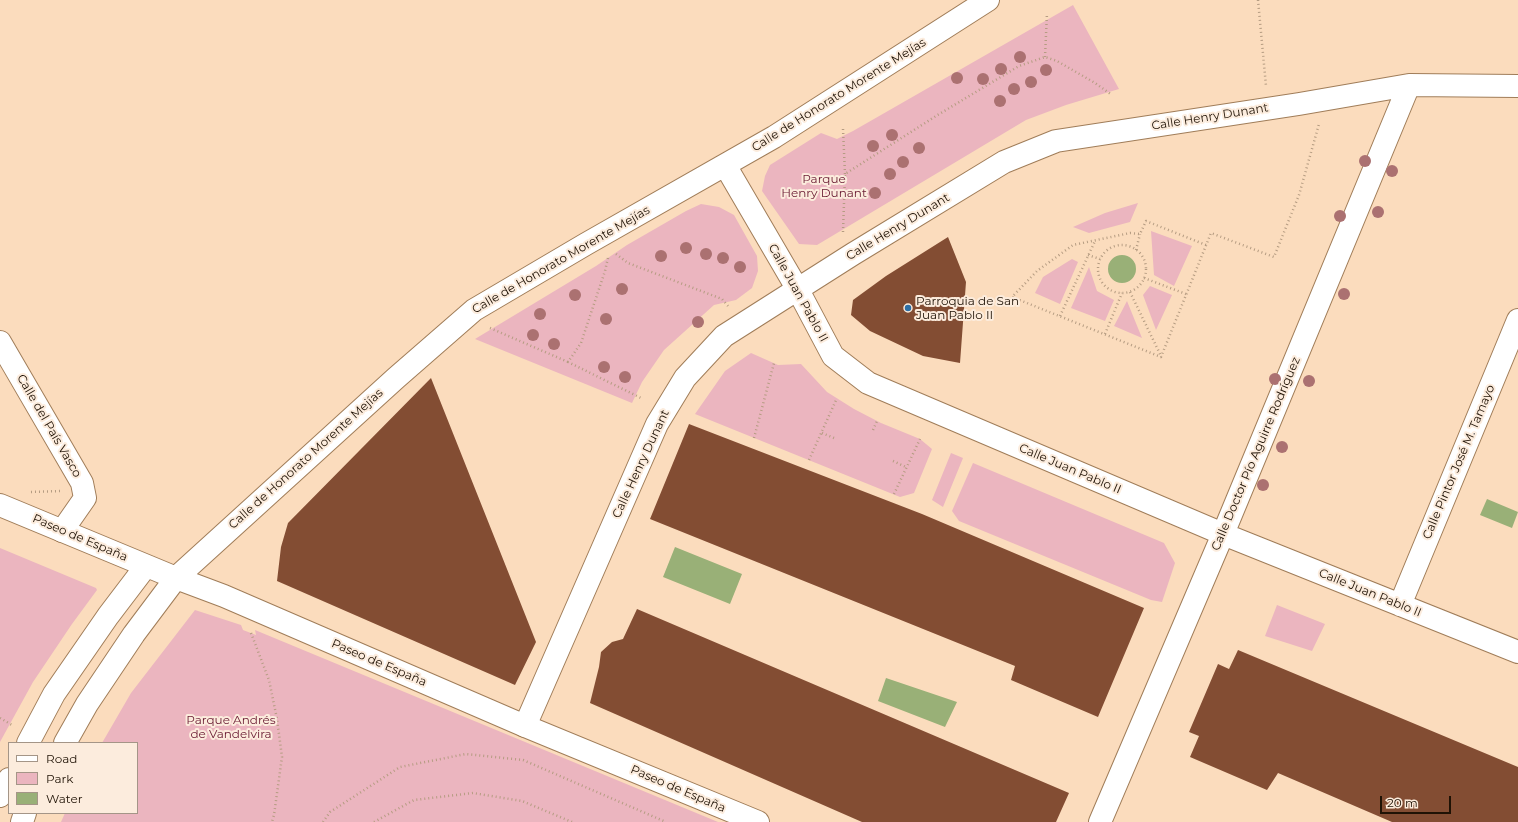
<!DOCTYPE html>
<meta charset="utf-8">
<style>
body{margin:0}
#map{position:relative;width:1518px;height:822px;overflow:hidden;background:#fbdcbd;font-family:Montserrat,sans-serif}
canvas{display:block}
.legend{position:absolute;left:8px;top:742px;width:130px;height:72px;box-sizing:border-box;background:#fcecdd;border:1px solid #a49587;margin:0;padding:5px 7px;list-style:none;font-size:12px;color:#1f1205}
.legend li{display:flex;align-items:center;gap:8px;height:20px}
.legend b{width:20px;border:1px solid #a49587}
.scale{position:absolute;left:1380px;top:796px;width:71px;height:18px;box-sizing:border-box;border:2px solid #1f1205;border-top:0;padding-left:5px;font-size:12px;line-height:14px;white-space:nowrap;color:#1f1205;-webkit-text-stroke:3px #fcecdd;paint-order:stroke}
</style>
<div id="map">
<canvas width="1518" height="822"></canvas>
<ul class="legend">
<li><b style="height:5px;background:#fff"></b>Road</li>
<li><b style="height:11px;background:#ebb5bf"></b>Park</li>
<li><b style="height:11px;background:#99b077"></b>Water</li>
</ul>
<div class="scale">20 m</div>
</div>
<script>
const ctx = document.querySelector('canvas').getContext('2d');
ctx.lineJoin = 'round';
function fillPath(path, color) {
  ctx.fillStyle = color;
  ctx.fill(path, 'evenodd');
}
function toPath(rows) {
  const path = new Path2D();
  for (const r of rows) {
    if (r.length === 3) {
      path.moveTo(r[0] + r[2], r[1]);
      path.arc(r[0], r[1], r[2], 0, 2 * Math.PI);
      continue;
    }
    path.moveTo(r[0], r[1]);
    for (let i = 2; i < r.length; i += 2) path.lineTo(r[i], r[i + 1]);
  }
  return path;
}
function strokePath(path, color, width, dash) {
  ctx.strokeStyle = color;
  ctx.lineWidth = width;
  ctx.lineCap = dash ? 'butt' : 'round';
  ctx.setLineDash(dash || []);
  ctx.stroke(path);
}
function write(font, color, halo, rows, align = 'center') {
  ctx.font = font + ' Montserrat,sans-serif';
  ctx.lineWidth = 4;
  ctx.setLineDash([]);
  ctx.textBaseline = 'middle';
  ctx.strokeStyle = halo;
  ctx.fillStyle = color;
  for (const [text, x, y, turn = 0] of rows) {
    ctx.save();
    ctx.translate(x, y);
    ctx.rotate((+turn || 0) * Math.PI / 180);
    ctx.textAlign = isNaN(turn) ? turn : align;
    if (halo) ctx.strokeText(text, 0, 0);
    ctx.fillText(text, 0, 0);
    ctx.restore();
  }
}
const green = toPath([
 [1073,5,1119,89,1066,105,1026,120,817,245,799,244,762,191,765,176,770,165,821,133,837,139,853,131],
 [1138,203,1130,222,1089,233,1073,227,1105,213],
 [701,204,719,207,734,215,757,256,758,271,752,288,736,300,714,305,664,350,642,382,632,403,475,339,596,266,627,245,686,211],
 [1151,231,1192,246,1174,286,1154,275],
 [1072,259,1078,262,1060,304,1035,293,1043,277],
 [1089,267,1097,291,1114,300,1105,321,1071,308],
 [1150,286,1172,295,1156,330,1143,295],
 [1127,301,1142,338,1114,326],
 [751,353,778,365,801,364,827,392,854,409,881,423,920,439,932,449,914,493,900,497,695,414,725,371],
 [951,453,963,458,943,507,932,500],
 [973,463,1164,543,1175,563,1162,602,1151,600,959,521,952,511],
 [0,548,96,588,97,590,72,624,33,682,0,742],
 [1277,605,1325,624,1312,651,1265,636],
 [195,610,241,625,243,630,256,635,255,630,718,822,61,822,65,813,137,813,137,743,102,743,131,693]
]);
const water = toPath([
 [1122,269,14],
 [1487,499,1518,512,1512,528,1480,515],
 [675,547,742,574,730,604,663,577],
 [886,678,957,702,945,727,878,701]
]);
const building = toPath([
 [948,237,966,282,960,363,923,356,870,331,851,315,853,300,886,276],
 [431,378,536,642,515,685,277,581,281,547,288,523],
 [689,424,922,514,1144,608,1098,717,1011,680,1015,666,650,519],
 [637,609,1069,793,1056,822,862,822,590,703,599,667,601,652,612,642,623,639],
 [1238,650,1518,767,1518,822,1392,822,1278,773,1267,790,1190,757,1199,736,1189,732,1218,664,1229,669]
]);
const path = toPath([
 [1258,0,1266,86],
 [1045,57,1047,13],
 [843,129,845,174],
 [843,232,845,174,936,116,1019,66,1045,57,1057,61,1095,83,1112,95],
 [1206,245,1146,221,1140,234,1130,233,1073,245,1037,271,1012,297,1161,357,1211,233,1274,257,1299,195,1319,124],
 [1122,269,24],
 [1136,250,1140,234],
 [616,254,628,263,722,299,728,306],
 [1088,255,1100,259],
 [608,258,605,271,581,343,568,362,641,398],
 [1144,278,1186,294],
 [1130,292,1161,356],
 [1060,316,1095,241],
 [490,328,568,362],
 [1105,334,1122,293],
 [873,430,877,421],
 [822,433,834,438],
 [754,438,774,363],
 [809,460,837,398],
 [893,461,906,467],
 [31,492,60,491],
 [894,494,920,439],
 [251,633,269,680,277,719,282,757,274,815,272,822],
 [0,718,12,725],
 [323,822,330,812,400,767,466,754,523,760,666,822],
 [374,822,414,800,473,793,522,801,572,822]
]);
const minor = toPath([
 [725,165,798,290,833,356,868,383,1223,534,1518,652],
 [0,342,82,483,85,498,62,531],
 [176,578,396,378,474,310,586,244,774,137,988,0],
 [1400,605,1518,320],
 [525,726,657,424,685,378,724,336,853,254,1004,162,1056,141,1299,104,1409,85,1518,86],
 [1100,822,1223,534,1409,85]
]);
const major = toPath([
 [0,505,176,578,224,596,525,726,758,822],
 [28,743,54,694,108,616,146,566],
 [65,743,87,704,134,634,176,578],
 [0,796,9,779],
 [22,822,25,813]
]);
const trees = [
 [1020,57],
 [1001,69],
 [1046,70],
 [957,78],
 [983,79],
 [1031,82],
 [1014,89],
 [1000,101],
 [892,135],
 [873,146],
 [919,148],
 [1365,161],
 [903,162],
 [1392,171],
 [890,174],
 [875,193],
 [1378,212],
 [1340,216],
 [686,248],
 [706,254],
 [661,256],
 [723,258],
 [740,267],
 [622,289],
 [1344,294],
 [575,295],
 [540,314],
 [606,319],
 [698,322],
 [533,335],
 [554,344],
 [604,367],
 [625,377],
 [1275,379],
 [1309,381],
 [1282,447],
 [1263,485]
];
const markers = [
 [908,308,4,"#2e6fa5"]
];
const streetNames = [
 ["Calle de Honorato Morente Mejías",839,95,-32],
 ["Calle Henry Dunant",1210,117,-9],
 ["Calle Henry Dunant",898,227,-31],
 ["Calle de Honorato Morente Mejías",561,260,-30],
 ["Calle Juan Pablo II",798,293,61],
 ["Calle del País Vasco",49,426,60],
 ["Calle Doctor Pío Aguirre Rodríguez",1256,454,-67],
 ["Calle de Honorato Morente Mejías",306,459,-42],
 ["Calle Pintor José M. Tamayo",1459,462,-67],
 ["Calle Henry Dunant",641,464,-65],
 ["Calle Juan Pablo II",1070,469,23],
 ["Paseo de España",80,538,23],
 ["Calle Juan Pablo II",1370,593,22],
 ["Paseo de España",379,663,23],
 ["Paseo de España",678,789,23]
];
const parkNames = [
 ["Parque",824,179],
 ["Henry Dunant",824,193],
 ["Parque Andrés",231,720],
 ["de Vandelvira",231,734]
];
const poiNames = [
 ["Parroquia de San",916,301],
 ["Juan Pablo II",916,315]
];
fillPath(green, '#ebb5bf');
fillPath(water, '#99b077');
fillPath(building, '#834d33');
strokePath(minor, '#a07d59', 24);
strokePath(major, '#a07d59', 24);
strokePath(path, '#b59c82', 2.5, [1, 3]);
strokePath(minor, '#fff', 22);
strokePath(major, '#fff', 22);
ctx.fillStyle = '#ab7171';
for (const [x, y] of trees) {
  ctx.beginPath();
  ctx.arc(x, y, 6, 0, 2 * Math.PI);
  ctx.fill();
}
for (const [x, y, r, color] of markers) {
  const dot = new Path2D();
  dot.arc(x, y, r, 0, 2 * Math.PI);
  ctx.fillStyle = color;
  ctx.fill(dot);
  strokePath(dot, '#fcecdd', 1.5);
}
write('12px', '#1f1205', '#fcecdd', streetNames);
write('12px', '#691a32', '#fcecdd', parkNames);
write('12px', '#1f1205', '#fcecdd', poiNames, 'left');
</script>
